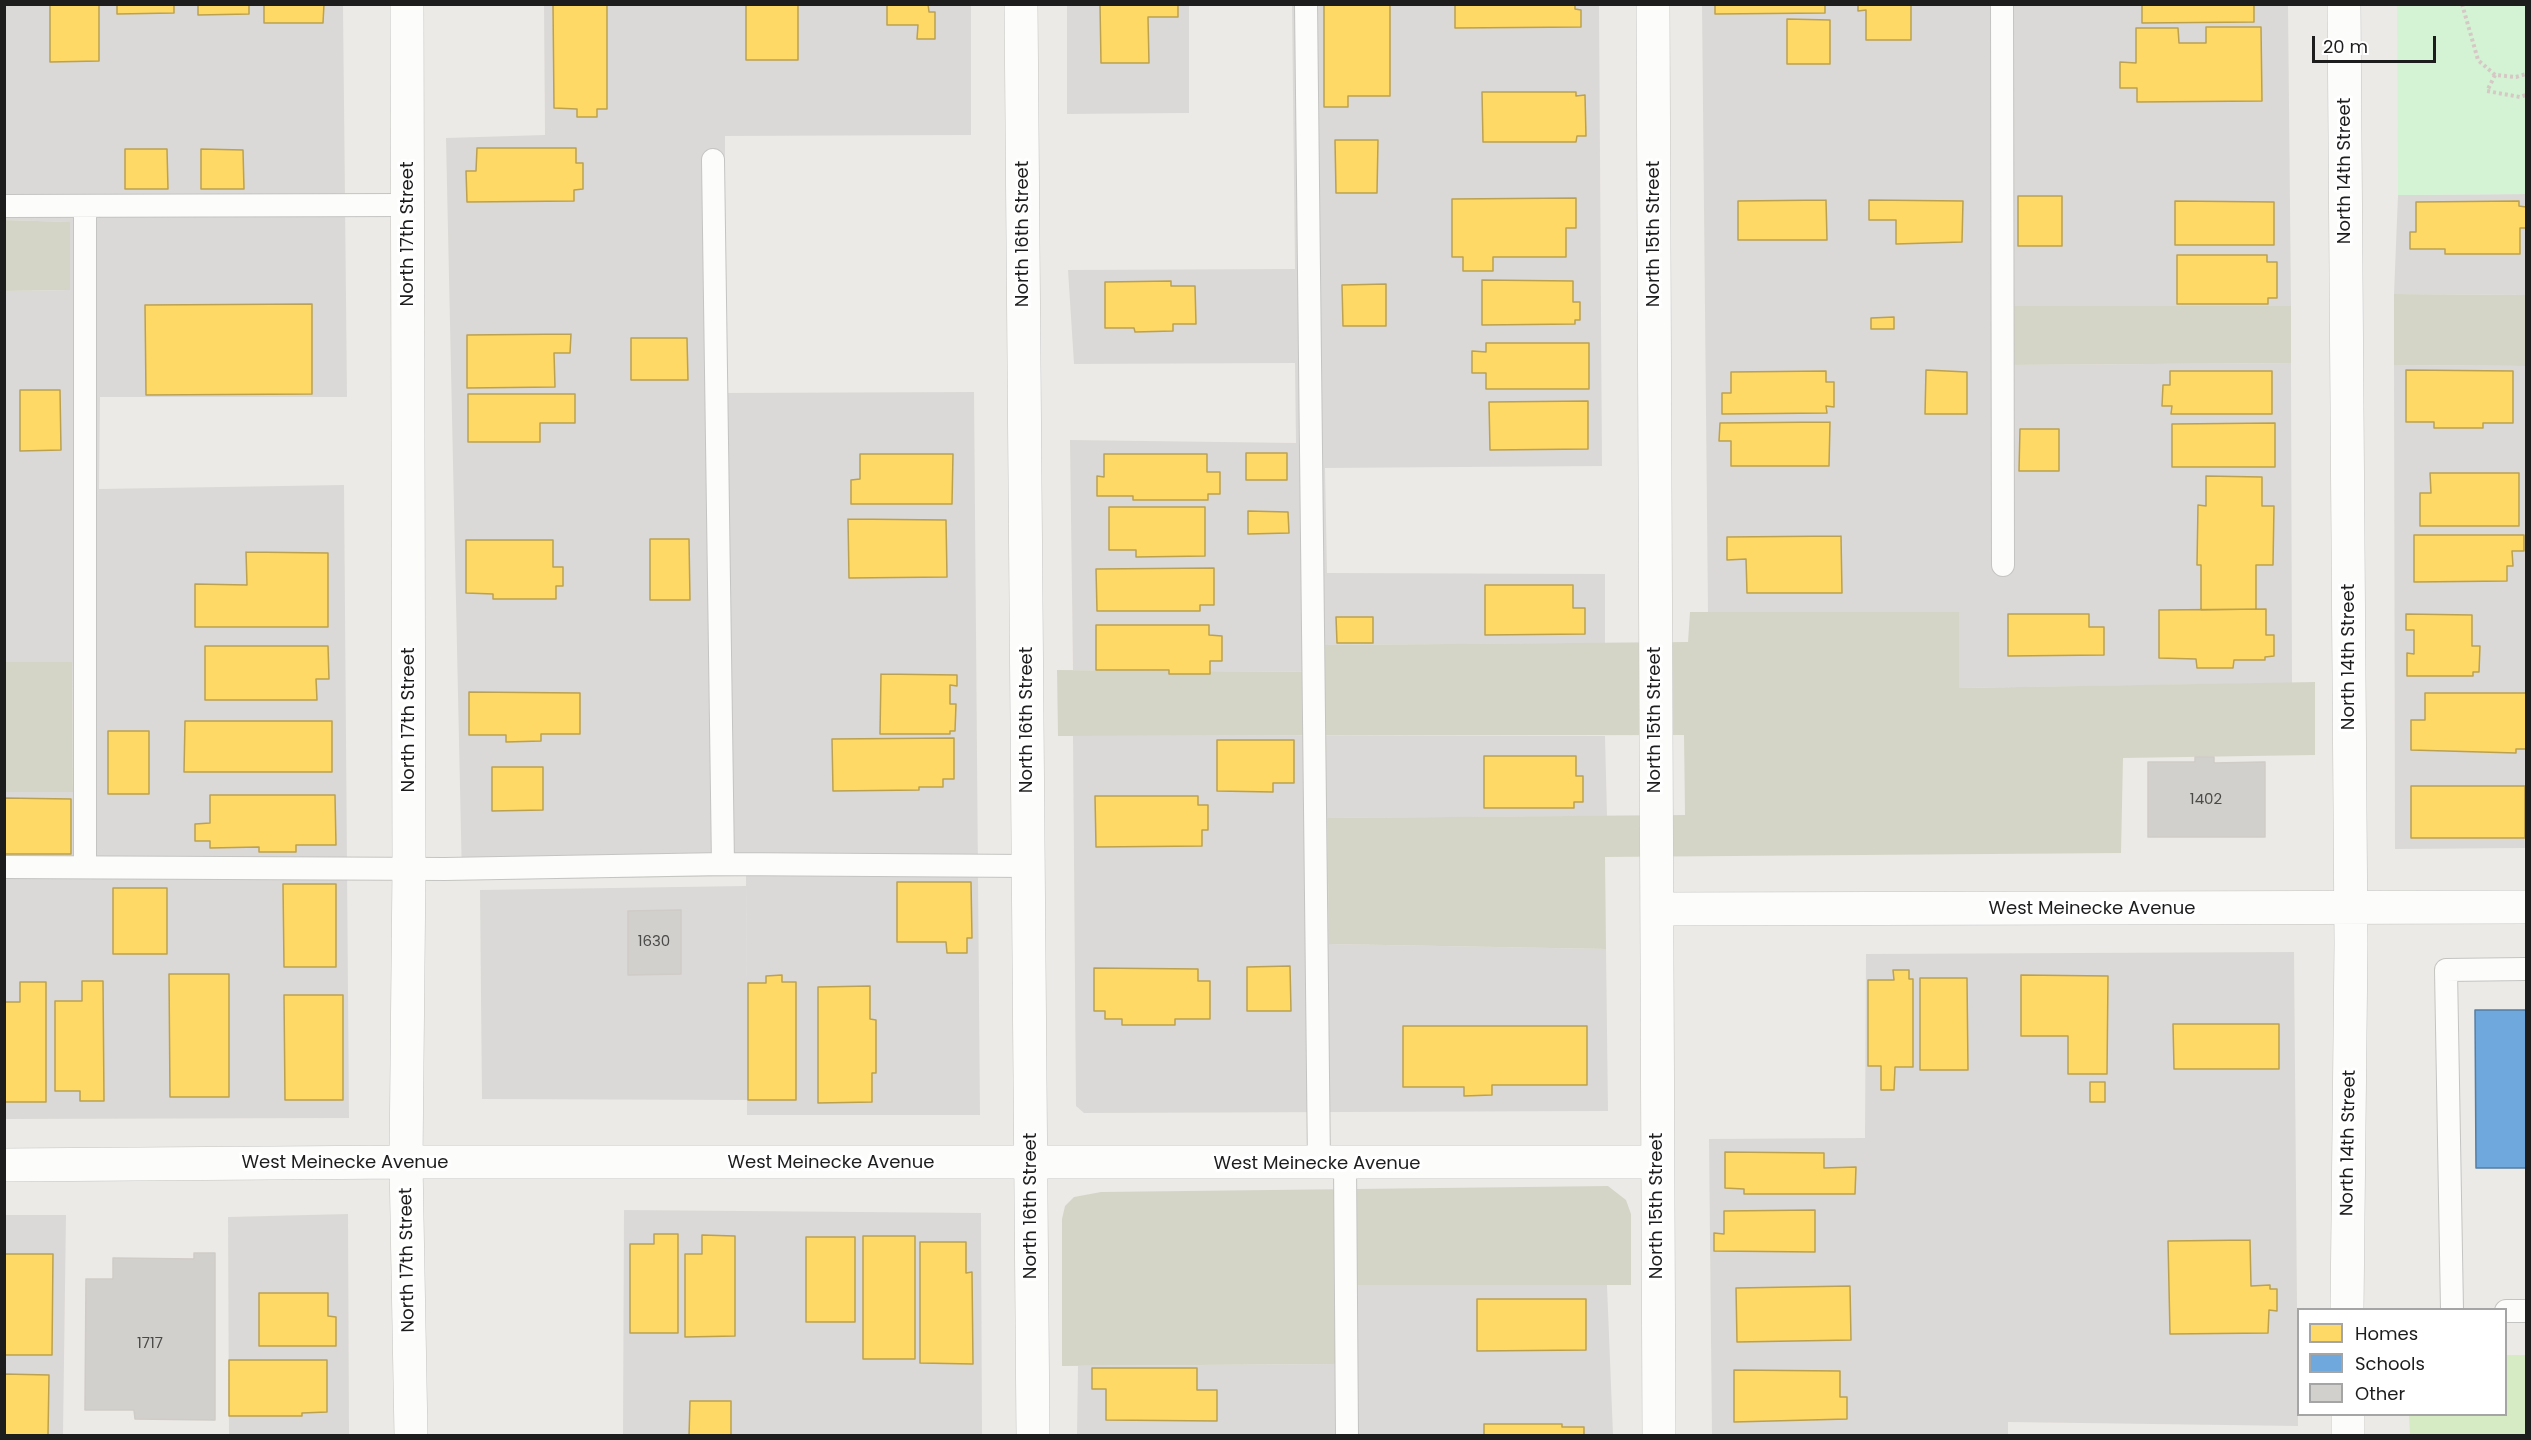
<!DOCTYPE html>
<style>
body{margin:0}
#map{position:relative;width:2531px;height:1440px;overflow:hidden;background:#eceae6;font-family:Poppins,sans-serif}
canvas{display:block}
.frame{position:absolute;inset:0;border:6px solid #1d1d1d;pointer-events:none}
.legend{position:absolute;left:2297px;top:1308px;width:210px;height:108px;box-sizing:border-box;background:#fff;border:2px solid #a5a5a5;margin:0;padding:8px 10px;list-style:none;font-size:18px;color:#1d1d1d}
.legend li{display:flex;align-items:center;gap:12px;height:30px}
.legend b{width:30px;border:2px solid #a5a5a5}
.scale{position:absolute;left:2312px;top:36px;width:124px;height:27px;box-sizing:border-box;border:3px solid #1d1d1d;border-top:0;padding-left:8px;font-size:18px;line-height:21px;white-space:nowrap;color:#1d1d1d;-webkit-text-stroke:4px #fff;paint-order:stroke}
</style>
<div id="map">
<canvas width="2531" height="1440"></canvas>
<div class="frame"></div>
<ul class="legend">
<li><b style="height:16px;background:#ffd966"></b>Homes</li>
<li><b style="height:16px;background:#6fa8dc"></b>Schools</li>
<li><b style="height:16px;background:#d2d0cd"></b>Other</li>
</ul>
<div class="scale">20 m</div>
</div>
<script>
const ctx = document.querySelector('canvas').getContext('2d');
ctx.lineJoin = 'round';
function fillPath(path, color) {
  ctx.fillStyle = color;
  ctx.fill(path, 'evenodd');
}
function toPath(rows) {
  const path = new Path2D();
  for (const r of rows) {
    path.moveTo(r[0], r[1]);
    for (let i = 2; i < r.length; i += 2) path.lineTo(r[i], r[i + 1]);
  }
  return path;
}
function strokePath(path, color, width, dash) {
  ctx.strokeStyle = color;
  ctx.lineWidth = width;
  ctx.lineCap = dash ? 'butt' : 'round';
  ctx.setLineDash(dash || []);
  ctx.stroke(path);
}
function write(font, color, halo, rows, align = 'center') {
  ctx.font = font + ' Poppins,sans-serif';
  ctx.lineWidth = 6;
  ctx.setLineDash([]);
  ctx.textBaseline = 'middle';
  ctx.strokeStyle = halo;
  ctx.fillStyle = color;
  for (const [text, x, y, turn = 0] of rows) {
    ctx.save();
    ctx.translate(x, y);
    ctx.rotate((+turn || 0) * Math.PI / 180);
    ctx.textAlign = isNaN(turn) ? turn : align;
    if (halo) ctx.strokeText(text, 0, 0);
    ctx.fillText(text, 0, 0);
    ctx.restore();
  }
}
const residential = toPath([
 [5,5,343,5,347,397,100,397,99,489,344,485,349,1118,5,1119,5,792,73,791,72,662,4,662,5,291,70,290,69,222,5,220],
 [544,5,971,5,971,135,725,136,725,393,974,392,980,1115,747,1115,746,876,462,880,446,138,545,135],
 [1067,5,1189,5,1189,113,1067,114],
 [1292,5,1599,5,1602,466,1325,468,1327,573,1605,574,1605,643,1326,645,1325,672,1073,670,1070,440,1296,443,1295,363,1074,364,1068,270,1295,269],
 [1702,5,2288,5,2291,306,2010,306,2012,365,2291,363,2292,683,1959,688,1958,612,1708,613],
 [2526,194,2526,295,2394,294,2398,195],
 [2394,365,2526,366,2526,848,2395,849],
 [1073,736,1605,736,1607,816,1327,818,1330,944,1606,949,1608,1111,1084,1113,1076,1106],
 [2294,952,2298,1426,2008,1422,2008,1436,1712,1435,1709,1139,1865,1138,1866,954],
 [624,1210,981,1213,982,1435,623,1436],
 [348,1214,349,1435,229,1435,228,1217],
 [5,1215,66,1215,63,1435,5,1436],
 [1335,1285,1607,1285,1613,1435,1077,1436,1078,1366,1334,1364]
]);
const religious = toPath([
 [746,886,748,1100,482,1099,480,890]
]);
const construction = toPath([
 [5,220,70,222,70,290,5,291],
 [2394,294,2526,295,2526,366,2394,365],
 [2010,306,2291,306,2291,363,2011,365],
 [1690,612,1959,612,1959,688,2315,682,2315,755,2123,758,2121,853,1605,857,1606,949,1329,944,1327,818,1685,815,1684,735,1058,736,1057,670,1324,672,1325,645,1688,642],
 [4,662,72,662,73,792,5,792],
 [1608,1186,1626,1200,1631,1214,1631,1285,1335,1285,1335,1364,1062,1366,1062,1219,1065,1206,1074,1197,1101,1192]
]);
const grass = toPath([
 [2506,1355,2526,1355,2526,1435,2410,1435,2409,1415,2506,1414]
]);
const park = toPath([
 [2397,5,2526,5,2526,194,2398,195]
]);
const homes = toPath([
 [50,4,99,4,99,61,50,62,50,4],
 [117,4,174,4,174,13,117,14,117,4],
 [198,4,249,4,249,14,198,15,198,4],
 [264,4,324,4,323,23,264,23,264,4],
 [553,4,607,4,607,109,597,109,597,117,577,117,577,109,554,108,553,4],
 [746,4,798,4,798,60,746,60,746,4],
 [887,4,928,4,929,12,935,12,935,39,917,39,918,25,887,25,887,4],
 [1100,4,1178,4,1178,17,1148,17,1149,63,1101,63,1100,4],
 [1324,4,1390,4,1390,96,1348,96,1348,107,1324,107,1324,4],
 [1455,4,1575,4,1575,9,1581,10,1581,27,1455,28,1455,4],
 [1715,4,1825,4,1825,13,1715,14,1715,4],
 [1858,4,1911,4,1911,40,1866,40,1866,10,1858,11,1858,4],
 [2142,4,2254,4,2254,22,2142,23,2142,4],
 [1787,19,1830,20,1830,64,1787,64,1787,19],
 [2206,27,2261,27,2262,101,2137,102,2137,88,2120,88,2120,62,2136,63,2136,28,2178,28,2179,43,2206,43,2206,27],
 [1482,92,1576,92,1576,96,1585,95,1586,136,1577,136,1576,142,1483,142,1482,92],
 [1335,140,1378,140,1377,193,1336,193,1335,140],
 [477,148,576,148,576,163,583,163,583,189,574,190,574,201,467,202,466,171,476,171,477,148],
 [125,149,167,149,168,189,125,189,125,149],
 [201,149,243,150,244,189,201,189,201,149],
 [2018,196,2062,196,2062,246,2018,246,2018,196],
 [1576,198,1576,228,1566,228,1566,257,1493,257,1493,271,1463,271,1463,257,1452,257,1452,199,1576,198],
 [1826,200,1827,240,1738,240,1738,201,1826,200],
 [1869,200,1963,201,1962,242,1896,244,1896,220,1869,220,1869,200],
 [2175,201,2274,202,2274,245,2175,245,2175,201],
 [2519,201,2519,206,2526,207,2526,228,2520,228,2520,254,2445,254,2445,249,2410,249,2410,232,2416,232,2416,202,2519,201],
 [2177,255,2267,255,2267,262,2277,262,2277,298,2268,298,2268,304,2177,304,2177,255],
 [1482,280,1573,281,1573,302,1580,302,1580,320,1575,320,1575,324,1482,325,1482,280],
 [1171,281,1171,286,1195,286,1196,324,1173,324,1173,331,1135,332,1134,328,1105,328,1105,282,1171,281],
 [1386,284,1386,326,1343,326,1342,285,1386,284],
 [312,304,312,394,146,395,145,305,312,304],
 [1894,317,1894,329,1871,329,1871,318,1894,317],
 [571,334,570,353,554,353,555,387,467,388,467,335,571,334],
 [631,338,687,338,688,380,631,380,631,338],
 [1486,343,1589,343,1589,389,1486,389,1486,373,1472,373,1472,351,1486,352,1486,343],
 [1926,370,1967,372,1967,414,1925,414,1926,370],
 [2406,370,2513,371,2513,423,2483,423,2483,428,2434,428,2434,422,2406,422,2406,370],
 [1826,371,1826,382,1834,382,1834,407,1826,406,1827,413,1722,414,1722,393,1731,393,1731,372,1826,371],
 [2170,371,2272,371,2272,414,2171,414,2172,406,2162,406,2163,385,2170,385,2170,371],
 [20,390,60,390,61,450,20,451,20,390],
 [468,394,575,394,575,423,540,423,540,442,468,442,468,394],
 [1588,401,1588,449,1490,450,1489,402,1588,401],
 [1830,422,1829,466,1731,466,1731,441,1719,441,1720,423,1830,422],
 [2275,423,2275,467,2172,467,2172,424,2275,423],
 [2020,429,2059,429,2059,471,2019,471,2020,429],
 [1246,453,1287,453,1287,480,1246,480,1246,453],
 [860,454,953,454,952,504,851,504,851,480,860,479,860,454],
 [1104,454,1207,454,1207,472,1220,472,1220,494,1208,494,1208,500,1133,500,1133,496,1097,496,1097,476,1104,477,1104,454],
 [2430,473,2519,473,2519,526,2420,526,2420,493,2431,493,2430,473],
 [2206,476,2262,477,2262,506,2274,506,2273,565,2256,565,2256,609,2201,610,2201,565,2197,565,2198,505,2206,506,2206,476],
 [1109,507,1205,507,1205,556,1136,557,1136,550,1109,550,1109,507],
 [1248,511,1288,512,1289,533,1248,534,1248,511],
 [848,519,946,520,947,577,849,578,848,519],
 [2414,535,2524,535,2524,551,2512,551,2513,566,2507,566,2507,581,2414,582,2414,535],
 [1841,536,1842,593,1747,593,1746,559,1727,560,1727,537,1841,536],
 [650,539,689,539,690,600,650,600,650,539],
 [466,540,553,540,553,567,563,567,563,586,556,586,556,599,493,599,493,594,466,593,466,540],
 [246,552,328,553,328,627,195,627,195,584,247,585,246,552],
 [1214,568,1214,605,1200,605,1200,611,1097,611,1096,569,1214,568],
 [1485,585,1573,585,1573,608,1585,608,1585,634,1485,635,1485,585],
 [2266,609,2266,635,2274,635,2274,656,2265,657,2265,660,2234,660,2233,668,2197,668,2196,659,2159,658,2159,610,2266,609],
 [2008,614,2089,614,2089,627,2104,627,2104,655,2008,656,2008,614],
 [2406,614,2472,615,2472,646,2480,646,2479,672,2473,672,2473,676,2407,676,2407,653,2414,654,2414,630,2406,630,2406,614],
 [1336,617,1373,617,1373,643,1337,643,1336,617],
 [1096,625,1209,625,1209,635,1222,636,1222,661,1210,661,1210,674,1169,674,1169,670,1096,670,1096,625],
 [205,646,328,646,329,679,316,679,317,700,205,700,205,646],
 [881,674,957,675,957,686,950,685,950,704,956,704,955,731,950,731,950,734,880,734,881,674],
 [469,692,580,693,580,734,541,734,541,741,506,742,506,735,469,735,469,692],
 [2425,693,2526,693,2526,749,2516,749,2516,753,2411,750,2411,720,2425,720,2425,693],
 [185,721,332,721,332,772,184,772,185,721],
 [108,731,149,731,149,794,108,794,108,731],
 [954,738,954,779,943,779,943,787,919,787,919,790,833,791,832,739,954,738],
 [1217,740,1294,740,1294,783,1273,783,1273,792,1217,791,1217,740],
 [1484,756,1576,756,1576,776,1583,776,1583,802,1574,802,1574,808,1484,808,1484,756],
 [492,767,543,767,543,810,492,811,492,767],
 [2411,786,2525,786,2525,838,2411,838,2411,786],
 [210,795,335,795,336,845,296,845,296,852,259,852,259,847,210,848,210,841,195,841,195,824,210,823,210,795],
 [1095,796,1198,796,1198,805,1208,805,1208,830,1202,830,1202,846,1096,847,1095,796],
 [4,798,71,799,71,854,4,854,4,798],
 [897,882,971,882,972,938,967,938,967,953,947,953,946,942,897,942,897,882],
 [283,884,336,884,336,967,284,967,283,884],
 [113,888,167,888,167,954,113,954,113,888],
 [1290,966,1291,1011,1247,1011,1247,967,1290,966],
 [1094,968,1198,969,1198,981,1210,981,1210,1019,1175,1019,1175,1025,1122,1025,1122,1019,1105,1019,1105,1011,1094,1011,1094,968],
 [1893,970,1909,970,1909,979,1913,979,1913,1067,1895,1067,1894,1090,1881,1090,1881,1066,1868,1066,1868,980,1894,980,1893,970],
 [169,974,229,974,229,1097,170,1097,169,974],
 [782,975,782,982,796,982,796,1100,748,1100,748,983,766,983,766,976,782,975],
 [2021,975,2108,976,2107,1074,2068,1074,2068,1036,2021,1036,2021,975],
 [1920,978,1967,978,1968,1070,1920,1070,1920,978],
 [82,981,103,981,104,1101,80,1101,80,1091,55,1091,55,1001,82,1001,82,981],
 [20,982,46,982,46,1102,4,1102,4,1002,20,1002,20,982],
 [870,986,870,1019,876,1020,876,1073,872,1073,872,1102,818,1103,818,987,870,986],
 [284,995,343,995,343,1100,285,1100,284,995],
 [2173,1024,2279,1024,2279,1069,2174,1069,2173,1024],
 [1403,1026,1587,1026,1587,1085,1492,1085,1492,1095,1464,1096,1464,1087,1403,1087,1403,1026],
 [2090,1082,2105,1082,2105,1102,2090,1102,2090,1082],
 [1725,1152,1824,1153,1824,1168,1856,1167,1855,1194,1744,1194,1744,1189,1725,1188,1725,1152],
 [1815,1210,1815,1252,1714,1251,1714,1233,1724,1234,1724,1211,1815,1210],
 [654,1234,678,1234,678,1333,630,1333,630,1244,654,1244,654,1234],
 [702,1235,735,1236,735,1336,685,1337,685,1254,702,1254,702,1235],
 [863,1236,915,1236,915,1359,863,1359,863,1236],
 [806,1237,855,1237,855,1322,806,1322,806,1237],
 [2250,1240,2251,1286,2270,1285,2270,1289,2277,1289,2277,1311,2269,1310,2268,1333,2170,1334,2168,1241,2250,1240],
 [920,1242,966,1242,966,1273,972,1272,973,1364,920,1363,920,1242],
 [4,1254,53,1254,52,1355,4,1355,4,1254],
 [1850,1286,1851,1340,1737,1342,1736,1288,1850,1286],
 [259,1293,328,1293,328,1316,336,1317,336,1346,259,1346,259,1293],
 [1477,1299,1586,1299,1586,1350,1477,1351,1477,1299],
 [229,1360,327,1360,327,1412,302,1413,302,1416,229,1416,229,1360],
 [1092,1368,1197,1368,1197,1390,1217,1390,1217,1421,1106,1420,1106,1389,1092,1389,1092,1368],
 [1734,1370,1840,1371,1840,1397,1847,1397,1847,1419,1734,1422,1734,1370],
 [4,1374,49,1375,48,1436,4,1436,4,1374],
 [690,1401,731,1401,731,1436,689,1436,690,1401],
 [1484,1424,1562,1424,1562,1427,1584,1427,1584,1436,1484,1436,1484,1424]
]);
const schools = toPath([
 [2475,1010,2526,1010,2526,1168,2476,1168,2475,1010]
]);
const building = toPath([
 [2195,757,2214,757,2214,763,2265,762,2265,837,2148,837,2148,762,2195,762,2195,757],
 [681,910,681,974,628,975,628,911,681,910],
 [194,1253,215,1253,215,1420,135,1419,134,1410,85,1410,86,1279,113,1279,113,1258,194,1259,194,1253]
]);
const path = toPath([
 [2462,4,2478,60,2495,75,2516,77,2526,74],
 [2495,75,2487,91,2520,97,2526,95]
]);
const service = toPath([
 [1306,4,1319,1164],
 [2002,4,2003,565],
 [713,160,723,864],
 [4,206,409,205],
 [85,206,85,866],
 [4,867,445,869,723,864,1028,866],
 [1345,1164,1347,1436],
 [2452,1310,2446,970,2526,969],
 [2506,1311,2526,1311]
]);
const minor = toPath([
 [407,4,409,868,406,1162,411,1436],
 [1021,4,1033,1436],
 [1653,4,1659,1436],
 [2344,4,2351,944,2347,1310],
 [1657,909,2526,907],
 [4,1165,406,1162,1657,1162],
 [2348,1414,2348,1436]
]);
const numberNames = [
 ["1402",2206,800],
 ["1630",654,942],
 ["1717",150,1344]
];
const streetNames = [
 ["North 14th Street",2345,171,-90],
 ["North 17th Street",408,234,-90],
 ["North 16th Street",1023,234,-90],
 ["North 15th Street",1654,234,-90],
 ["North 14th Street",2349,657,-90],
 ["North 17th Street",409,720,-90],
 ["North 16th Street",1027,720,-90],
 ["North 15th Street",1655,720,-90],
 ["West Meinecke Avenue",2092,909],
 ["North 14th Street",2349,1143,-89],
 ["West Meinecke Avenue",345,1163],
 ["West Meinecke Avenue",831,1163],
 ["West Meinecke Avenue",1317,1164],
 ["North 16th Street",1031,1206,-90],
 ["North 15th Street",1657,1206,-90],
 ["North 17th Street",408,1260,-91]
];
fillPath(residential, '#dbd9d7');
fillPath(religious, '#dad9d7');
fillPath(construction, '#d5d5c7');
fillPath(grass, '#d6eac3');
fillPath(park, '#d3f3d4');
fillPath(homes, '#ffd966');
strokePath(homes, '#bba150', 1.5);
fillPath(schools, '#6fa8dc');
strokePath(schools, '#567ea3', 1.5);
fillPath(building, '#d2d0cd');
strokePath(building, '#cfcbc7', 1.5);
strokePath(service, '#c4c4c2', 24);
strokePath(minor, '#c4c4c2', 34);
strokePath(path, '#d6c8c5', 4, [3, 3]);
strokePath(service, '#fcfcfb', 22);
strokePath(minor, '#fcfcfb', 33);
write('15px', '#4a4a49', null, numberNames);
write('18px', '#1d1d1d', '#fff', streetNames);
</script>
